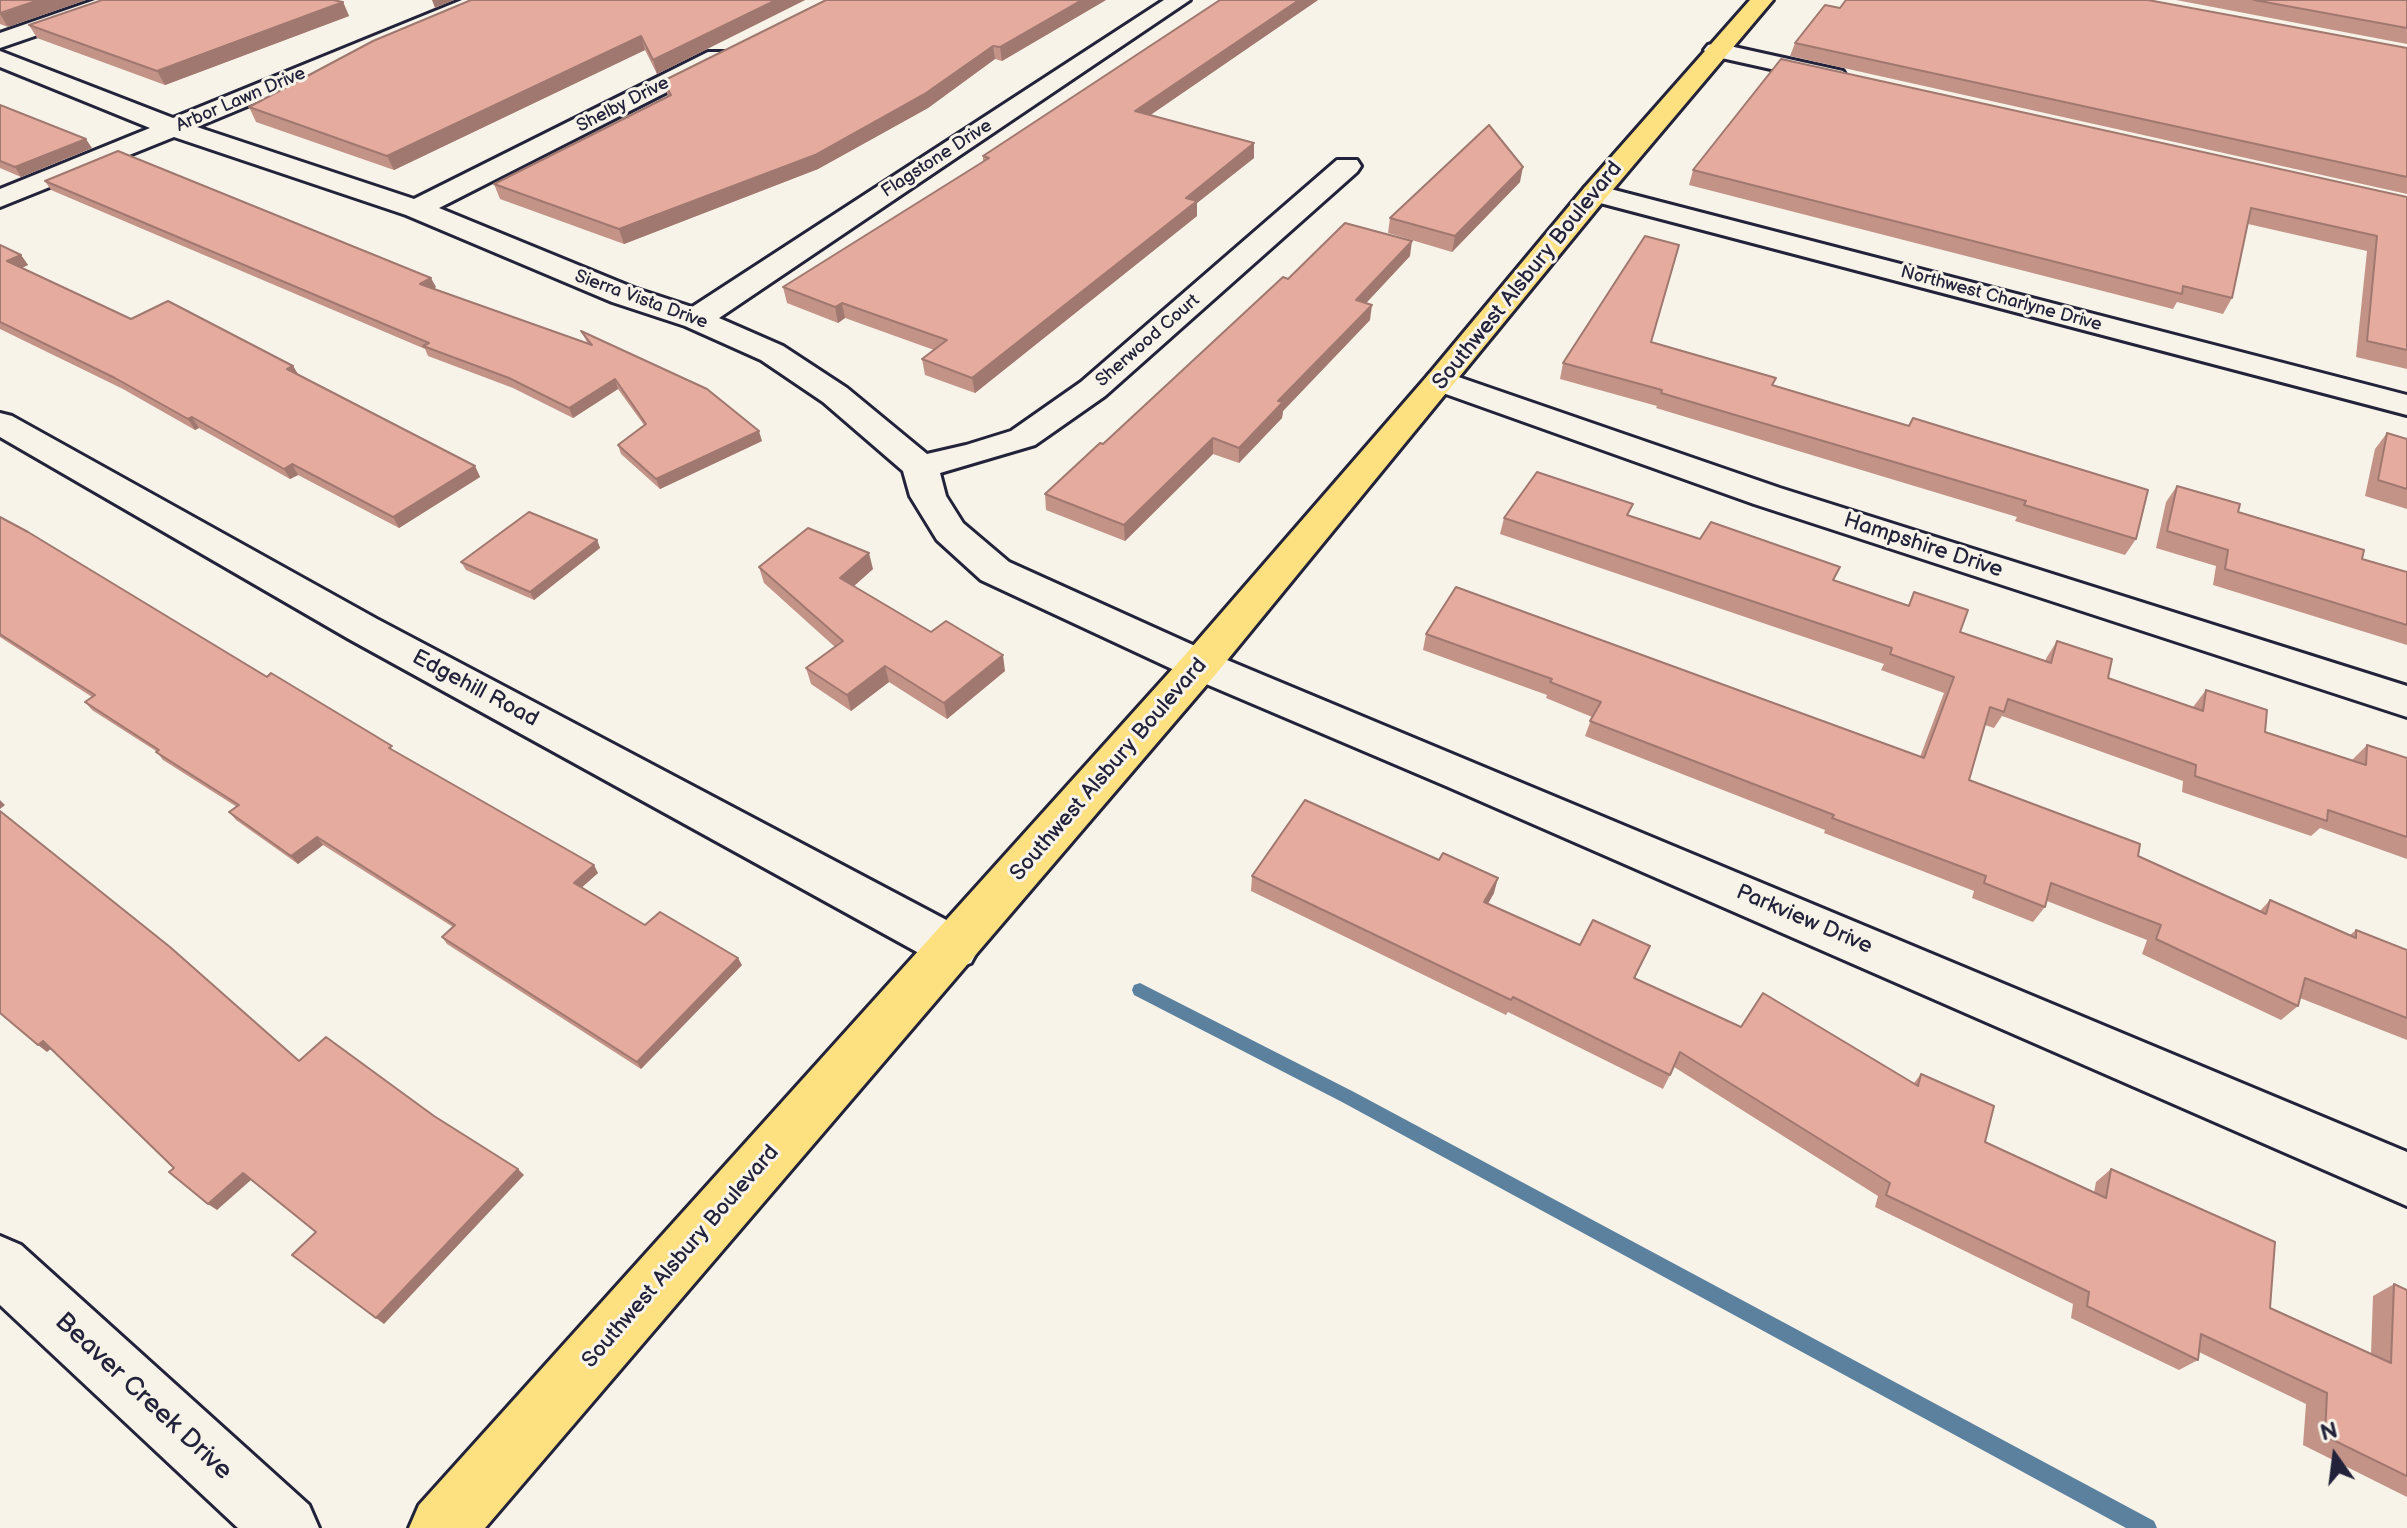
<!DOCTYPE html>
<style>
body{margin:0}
#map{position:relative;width:2407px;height:1528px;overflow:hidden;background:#f7f3e8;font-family:"Balsamiq Sans",sans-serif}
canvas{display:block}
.north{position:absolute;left:2295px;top:1416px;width:80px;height:80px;-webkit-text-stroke:6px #f7f3e8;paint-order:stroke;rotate:346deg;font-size:22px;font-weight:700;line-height:32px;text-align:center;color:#22223b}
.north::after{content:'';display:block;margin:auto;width:28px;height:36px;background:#22223b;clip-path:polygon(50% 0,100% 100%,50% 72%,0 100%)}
</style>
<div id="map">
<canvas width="2407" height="1528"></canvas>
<div class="north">N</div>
</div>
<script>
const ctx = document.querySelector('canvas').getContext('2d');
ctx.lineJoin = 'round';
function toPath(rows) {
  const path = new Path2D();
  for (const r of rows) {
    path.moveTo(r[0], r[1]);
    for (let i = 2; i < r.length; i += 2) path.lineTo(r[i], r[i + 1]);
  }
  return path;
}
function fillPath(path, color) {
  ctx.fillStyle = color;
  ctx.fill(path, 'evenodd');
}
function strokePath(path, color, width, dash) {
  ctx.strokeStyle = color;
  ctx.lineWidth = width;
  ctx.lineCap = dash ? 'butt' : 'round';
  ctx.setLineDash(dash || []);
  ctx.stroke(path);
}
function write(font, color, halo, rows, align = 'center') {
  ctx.font = font + ' "Balsamiq Sans",sans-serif';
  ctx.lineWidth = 6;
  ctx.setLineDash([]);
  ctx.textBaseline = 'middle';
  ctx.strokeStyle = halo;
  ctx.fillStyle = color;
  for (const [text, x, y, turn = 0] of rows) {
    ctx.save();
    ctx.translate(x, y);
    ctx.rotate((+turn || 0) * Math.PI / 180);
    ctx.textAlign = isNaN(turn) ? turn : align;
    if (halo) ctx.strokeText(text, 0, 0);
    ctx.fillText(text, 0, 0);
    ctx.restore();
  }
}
const stream = toPath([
 [1140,983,1354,1092,2154,1521,2157,1528,2126,1528,1342,1102,1134,995,1132,990,1134,985,1140,983]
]);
const minor = toPath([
 [95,0,128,0,125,5,0,48,0,33,95,0],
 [462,0,493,0,490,5,197,127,414,199,708,52,726,52,729,57,726,62,439,208,634,288,692,307,1164,0,1190,0,719,318,783,346,847,388,927,454,966,445,1011,431,1081,382,1337,160,1357,160,1361,166,1357,172,1105,396,1035,445,940,473,946,496,963,523,1009,562,1215,655,2407,1152,2407,1206,1446,786,1185,675,981,580,937,540,910,496,903,471,823,402,761,360,685,326,612,302,406,215,174,137,0,207,0,189,150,128,0,67,0,51,173,118,462,0],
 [1716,43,1843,71,1846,76,1843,81,1834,83,1708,55,1704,50,1708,45,1716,43],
 [1595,185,2407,395,2407,415,1585,199,1581,193,1585,187,1595,185],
 [1441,371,1780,488,2407,686,2407,717,1754,504,1429,388,1424,381,1429,374,1441,371],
 [0,413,12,416,377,619,971,933,979,948,971,963,954,969,937,963,349,639,0,437,0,413],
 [0,1236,21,1245,309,1505,319,1528,238,1528,0,1305,0,1236]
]);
const major = toPath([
 [1750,0,1773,0,1605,199,1215,675,485,1528,409,1528,419,1505,1185,655,1429,374,1585,187,1750,0]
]);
const wall = toPath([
 [0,0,8,27,0,24],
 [471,0,805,0,657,74,645,50,394,170,256,122,249,107],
 [1106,0,1002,61,995,59,928,108,818,169,624,244,500,199,494,184,668,96,663,81],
 [1220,0,1318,0,1150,115,1254,158,1197,203,1197,216,975,393,925,375,922,359,934,350,845,318,838,323,787,303,783,287,983,162,983,156],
 [2176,0,2407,0,2407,44],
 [343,2,349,16,165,85,37,38,29,25],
 [1840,8,2407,48,2407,194,1790,56,1795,43],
 [0,105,92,148,21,177,0,168],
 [1693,170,2407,197,2407,369,2356,357,2367,251,2248,224,2232,298,2223,314,2177,302,2173,309,1689,185],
 [45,181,436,287,434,289,588,344,581,331,762,441,660,489,621,454,618,445,644,425,618,389,573,418,513,388,428,356,425,349,51,190],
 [1520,182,1452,252,1388,233,1390,218],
 [0,245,21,255,28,265,22,268,131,319,293,366,298,374,475,466,480,477,399,528,298,475,290,479,199,428,195,430,123,389,0,329],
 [1410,256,1366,303,1370,320,1283,411,1282,418,1239,463,1213,454,1125,541,1046,510,1045,494,1103,444,1288,279],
 [1563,363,1776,378,1773,385,2136,539,2125,555,2015,521,2017,517,1656,408,1657,406,1560,379],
 [2387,433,2407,439,2407,509,2365,496,2375,449],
 [2177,486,2238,512,2362,559,2407,572,2407,645,2213,585,2216,566,2156,548,2166,502],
 [1630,516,1700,539,1834,580,1908,605,1914,592,1960,632,2045,661,2047,657,2057,641,2108,678,2193,707,2206,690,2265,732,2352,760,2367,745,2407,758,2407,859,2320,828,2311,836,2182,792,2183,781,2002,716,1994,728,1985,725,1969,780,2260,911,2270,900,2350,935,2356,930,2407,950,2407,1040,2300,998,2298,1006,2281,1020,2142,954,2147,940,2047,901,2045,907,2033,922,1972,898,1974,891,1824,833,1825,830,1585,736,1592,717,1546,698,1547,695,1423,650,1426,634,1920,757,1944,693,1881,670,1884,664,1500,534,1504,518],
 [0,517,598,873,582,887,645,925,742,965,641,1069,447,944,442,937,453,927,323,845,298,864,236,820,229,812,237,807,163,760,156,751,92,710,85,702,92,697,0,637],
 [597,540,600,548,534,600,466,570,461,562],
 [759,567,873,569,854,586,931,632,1005,671,947,719,889,682,851,711,811,684,806,668,835,647,764,583],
 [1439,860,1494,893,1488,904,1580,945,1643,961,1635,978,1741,1027,1914,1083,1921,1074,1985,1142,2094,1193,2096,1182,2111,1169,2270,1308,2371,1354,2373,1296,2394,1284,2407,1290,2407,1497,2303,1445,2306,1404,2199,1352,2198,1360,2179,1370,2071,1318,2073,1304,1875,1207,1878,1196,1674,1067,1663,1089,1508,1012,1506,1015,1251,891,1252,876]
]);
const shadedWall = toPath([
 [39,0,86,0,8,27,0,14],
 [432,0,454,0,435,8],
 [776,0,805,0,657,74,653,60],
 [1082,0,1106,0,1002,61,1000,47],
 [1299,0,1318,0,1136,125,1135,111],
 [343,2,349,16,165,85,157,71],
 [641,36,645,50,394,170,387,156],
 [993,46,995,59,928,108,818,169,624,244,619,229],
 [86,139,92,148,21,177,15,167],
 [1254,143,1254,158,1197,203,1197,216,975,393,972,378,1186,198],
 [1523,167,1520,182,1452,252,1455,236],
 [1412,241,1410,256,1355,315,1356,300],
 [21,255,28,265,14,271,7,261],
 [431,278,436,287,425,293,420,284],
 [842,303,845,318,838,323,835,307],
 [1372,305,1370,320,1283,411,1282,418,1239,463,1239,448,1278,401],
 [293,366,299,376,287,369],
 [615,379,618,389,573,418,569,408],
 [192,417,199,428,195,430,188,419],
 [759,431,762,441,660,489,656,479],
 [1213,438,1213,454,1125,541,1124,525],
 [292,464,298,475,290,479,284,469],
 [475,466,480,477,399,528,393,517],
 [597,540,600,548,534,600,530,592],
 [869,553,873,569,845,594,840,578],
 [1003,655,1005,671,947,719,944,703],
 [885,666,889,682,851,711,847,695],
 [0,800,5,805,0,809],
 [317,837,323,845,298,864,291,856],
 [594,865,598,873,579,890,574,883],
 [1498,878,1494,893,1480,917,1484,902],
 [738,958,742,965,641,1069,637,1062],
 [43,1041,52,1048,47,1052,38,1045],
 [518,1169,524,1175,384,1324,376,1318],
 [243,1173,251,1180,217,1210,208,1204]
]);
const building = toPath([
 [0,0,39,0,0,13,0,0],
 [102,0,333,0,343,2,157,71,29,25,102,0],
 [471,0,776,0,653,60,641,36,387,156,249,107,373,41,471,0],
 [826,0,1082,0,1000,47,993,46,926,93,815,155,619,229,494,184,671,95,663,81,826,0],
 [1220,0,1299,0,1135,111,1254,143,1186,198,1197,201,972,378,922,359,947,340,842,303,835,307,783,287,989,158,983,156,1220,0],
 [1846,0,2148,0,2407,48,2407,177,1795,43,1825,5,1840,8,1846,0],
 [2254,0,2407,0,2407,28,2254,0],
 [1781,59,2407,197,2407,350,2367,341,2377,236,2251,208,2232,298,2183,286,2182,294,1693,170,1781,59],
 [0,105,86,139,15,167,0,161,0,105],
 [1489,125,1523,167,1455,236,1390,218,1489,125],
 [118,151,431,278,420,284,592,345,581,331,707,389,759,431,656,479,618,445,646,424,615,379,569,408,509,378,423,346,429,343,45,181,118,151],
 [1345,223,1412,241,1356,300,1372,305,1278,401,1283,402,1239,448,1213,438,1124,525,1045,494,1100,443,1103,444,1283,277,1288,279,1345,223],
 [1645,236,1679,245,1651,342,1776,378,1772,385,1909,426,1913,418,2148,490,2136,539,2024,505,2026,501,1661,393,1662,390,1563,363,1645,236],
 [0,245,21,255,7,261,131,319,168,301,293,366,287,369,475,466,393,517,292,464,284,469,192,417,188,419,115,378,0,322,0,245],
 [2387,433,2407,439,2407,489,2378,480,2387,433],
 [1537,472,1633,504,1627,515,1700,539,1711,522,1840,567,1833,580,1909,606,1914,592,1968,610,1960,632,2051,663,2057,641,2112,659,2108,678,2203,711,2206,690,2267,710,2265,732,2366,765,2367,745,2407,758,2407,837,2328,810,2327,821,2195,776,2196,765,2008,699,2004,712,1990,707,1969,780,2140,844,2138,856,2266,914,2270,900,2356,938,2356,930,2407,950,2407,1018,2305,978,2298,1006,2156,939,2161,925,2051,883,2045,907,1984,883,1986,876,1832,818,1834,815,1590,721,1601,702,1550,682,1552,679,1426,634,1456,587,1924,758,1954,677,1890,654,1892,648,1504,518,1537,472],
 [2177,486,2240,504,2238,512,2364,550,2362,559,2407,572,2407,625,2225,569,2228,550,2167,531,2177,486],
 [529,512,597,540,530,592,461,562,529,512],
 [0,517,28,532,267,677,271,673,392,746,389,748,594,865,574,883,645,925,660,912,738,958,637,1062,442,937,455,925,317,837,291,856,229,812,239,805,156,752,159,750,85,702,95,695,0,634,0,517],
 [808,528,869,553,840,578,931,632,946,621,1003,655,944,703,885,666,847,695,806,668,843,641,759,567,808,528],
 [1305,800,1439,860,1443,853,1498,878,1484,902,1580,945,1593,920,1650,946,1634,978,1741,1027,1763,993,1918,1086,1921,1074,1994,1106,1985,1142,2106,1198,2111,1169,2275,1242,2270,1308,2391,1363,2394,1284,2407,1290,2407,1476,2325,1436,2327,1393,2201,1334,2198,1360,2087,1306,2089,1292,1886,1195,1890,1183,1680,1052,1670,1075,1513,997,1511,1000,1252,876,1305,800],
 [0,811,170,947,299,1061,326,1037,434,1116,518,1169,376,1318,292,1255,316,1232,243,1173,208,1204,169,1172,174,1168,43,1041,38,1045,0,1013,0,811]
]);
const farStreetnames = [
 ["Arbor Lawn Drive",241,100,-23],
 ["Shelby Drive",623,105,-27],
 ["Flagstone Drive",937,159,-33],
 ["Northwest Charlyne Drive",2001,299,15],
 ["Sierra Vista Drive",641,300,20],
 ["Sherwood Court",1148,341,-41]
];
const streetNames = [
 ["Southwest Alsbury Boulevard",1528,276,-51],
 ["Hampshire Drive",1923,546,18],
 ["Edgehill Road",475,689,28],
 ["Southwest Alsbury Boulevard",1109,770,-49],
 ["Parkview Drive",1804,920,23],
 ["Southwest Alsbury Boulevard",681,1257,-49]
];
const nearStreetnames = [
 ["Beaver Creek Drive",143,1397,43]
];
fillPath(stream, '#5c819f');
strokePath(minor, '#22223b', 6);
strokePath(major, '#22223b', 6);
fillPath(minor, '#f7f3e8');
fillPath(major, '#fde080');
fillPath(wall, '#c49388');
fillPath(shadedWall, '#a0786f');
fillPath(building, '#e4ab9e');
strokePath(building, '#a0786f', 2);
write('18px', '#22223b', '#f7f3e8', farStreetnames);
write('22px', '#22223b', '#f7f3e8', streetNames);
write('26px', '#22223b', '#f7f3e8', nearStreetnames);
</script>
